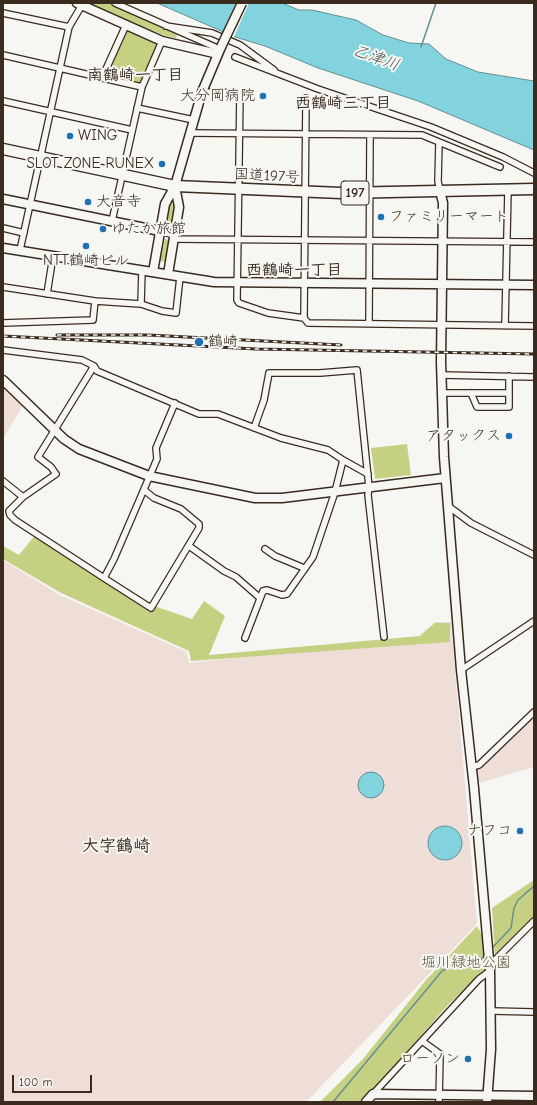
<!DOCTYPE html>
<meta charset="utf-8">
<style>
body{margin:0}
#map{position:relative;width:537px;height:1105px;overflow:hidden;background:#f6f6f2;font-family:"Comic Neue",sans-serif}
canvas{display:block}
.frame{position:absolute;inset:0;border:4px solid #3b2a1e;pointer-events:none}
.scale{position:absolute;left:12px;top:1075px;width:80px;height:18px;box-sizing:border-box;border:2px solid #3b2a1e;border-top:0;padding-left:5px;font-size:12px;line-height:14px;white-space:nowrap;color:#3b2a1e;-webkit-text-stroke:3px #f6f6f2;paint-order:stroke}
</style>
<div id="map">
<canvas width="537" height="1105"></canvas>
<div class="frame"></div>
<div class="scale">100 m</div>
</div>
<script>
const ctx = document.querySelector('canvas').getContext('2d');
ctx.lineJoin = 'round';
function fillPath(path, color) {
  ctx.fillStyle = color;
  ctx.fill(path, 'evenodd');
}
function toPath(rows) {
  const path = new Path2D();
  for (const r of rows) {
    if (r.length === 3) {
      path.moveTo(r[0] + r[2], r[1]);
      path.arc(r[0], r[1], r[2], 0, 2 * Math.PI);
      continue;
    }
    path.moveTo(r[0], r[1]);
    for (let i = 2; i < r.length; i += 2) path.lineTo(r[i], r[i + 1]);
  }
  return path;
}
function strokePath(path, color, width, dash) {
  ctx.strokeStyle = color;
  ctx.lineWidth = width;
  ctx.lineCap = dash ? 'butt' : 'round';
  ctx.setLineDash(dash || []);
  ctx.stroke(path);
}
function write(font, color, halo, rows, align = 'center') {
  ctx.font = font + ' "Comic Neue","Klee One",sans-serif';
  ctx.lineWidth = 4;
  ctx.setLineDash([]);
  ctx.textBaseline = 'middle';
  ctx.strokeStyle = halo;
  ctx.fillStyle = color;
  for (const [text, x, y, turn = 0] of rows) {
    ctx.save();
    ctx.translate(x, y);
    ctx.rotate((+turn || 0) * Math.PI / 180);
    ctx.textAlign = isNaN(turn) ? turn : align;
    if (halo) ctx.strokeText(text, 0, 0);
    ctx.fillText(text, 0, 0);
    ctx.restore();
  }
}
const built = toPath([
 [3,384,25,402,3,439],
 [3,560,60,595,187,652,189,663,419,636,435,622,451,622,477,924,306,1102,3,1102],
 [534,715,534,767,479,783,477,770]
]);
const green = toPath([
 [84,3,110,3,171,30,177,35,176,38,166,36],
 [127,29,159,44,142,82,139,84,106,76,105,74],
 [170,204,174,204,175,206,172,228,170,229,165,227],
 [165,239,170,240,166,262,160,261],
 [407,444,411,475,375,479,371,448],
 [36,534,157,607,192,619,204,601,225,616,209,655,420,636,435,623,450,623,450,642,191,661,189,651,61,593,3,559,3,546,19,555],
 [534,880,534,916,495,957,492,908],
 [477,926,482,935,485,970,447,1006,363,1102,320,1102,363,1059,426,980]
]);
const water = toPath([
 [157,3,282,3,299,10,312,10,356,20,383,35,409,43,429,44,446,59,478,72,534,81,534,150,418,101,318,68,265,46,235,37,157,3],
 [371,785,13],
 [445,843,17]
]);
const pier = toPath([
 [236,3,249,3,233,39,222,34]
]);
const stream = toPath([
 [421,47,436,3],
 [491,949,511,928,514,908,518,900,534,886],
 [333,1102,442,971,450,967,469,967,475,965,485,955]
]);
const street = toPath([
 [115,3,215,47],
 [3,13,69,27],
 [166,26,212,33,240,45,274,70],
 [3,55,142,87],
 [235,57,318,89,431,127,503,157,534,173],
 [102,78,126,25],
 [202,92,240,93,237,300,239,303,268,313,304,318],
 [306,98,304,318,308,323,534,326],
 [3,101,132,130],
 [137,108,194,120],
 [190,133,422,135,439,142,438,181,440,191],
 [439,142,500,167],
 [112,221,142,87,162,41],
 [3,228,24,233],
 [160,231,174,235],
 [173,239,534,242],
 [20,250,69,27,82,5],
 [142,270,141,304,162,311,176,313,180,277],
 [3,287,95,301,141,304],
 [47,294,53,256],
 [3,323,93,320,95,301],
 [369,324,370,135],
 [505,326,508,190],
 [3,350,82,360,94,366,97,371,199,414,218,414,281,438,328,450,343,460,335,492,313,557,287,594,282,595,267,590,263,591,245,638],
 [94,366,38,457,51,467,56,474,23,497,9,511,10,515,15,520,104,578,114,559,157,459,156,448,175,403],
 [441,375,534,377],
 [443,393,509,393,509,376],
 [471,393,477,407,509,407,509,393],
 [254,428,264,400,269,373,320,373,357,370,369,487,368,495,384,637],
 [343,460,368,474],
 [3,481,23,497],
 [448,506,471,523,534,555],
 [189,546,224,571,236,577,260,598],
 [265,549,275,556,304,568],
 [104,578,151,608,199,528,199,524,181,509,154,498,144,490],
 [461,670,534,621],
 [471,767,479,765,534,712],
 [492,1011,534,1012],
 [422,1041,440,1054,439,1102],
 [373,1094,479,979,490,971,495,960,534,921]
]);
const secondary = toPath([
 [77,3,162,41,218,54],
 [440,191,443,203,441,362,444,457,461,670,474,788,490,971,491,1049,487,1102],
 [3,199,160,231],
 [3,248,214,282,534,285],
 [153,272,165,204,175,186,202,92,221,47],
 [168,274,179,207,175,186],
 [3,380,64,439,79,449,149,476,255,498,282,498,445,478],
 [366,1102,373,1094,534,1096]
]);
const highway = toPath([
 [3,149,175,186,341,193,534,189]
]);
const rail = toPath([
 [57,335,148,335,341,345],
 [3,336,256,349,534,354]
]);
const secondaryBridge = toPath([
 [221,47,242,3]
]);
const markers = [
 [263,96,4,"#1f6fb2"],
 [70,136,4,"#1f6fb2"],
 [162,164,4,"#1f6fb2"],
 [88,202,4,"#1f6fb2"],
 [381,217,4,"#1f6fb2"],
 [103,229,4,"#1f6fb2"],
 [86,246,4,"#1f6fb2"],
 [199,342,5,"#1f6fb2"],
 [509,436,4,"#1f6fb2"],
 [520,831,4,"#1f6fb2"],
 [468,1059,4,"#1f6fb2"]
];
const shields = [
 [355,193,28]
];
const shieldNames = [
 ["197",355,193]
];
const poiNames = [
 ["大分岡病院",255,96],
 ["WING",78,136,"left"],
 ["SLOT ZONE RUNEX",154,164],
 ["大音寺",96,202,"left"],
 ["ファミリーマート",389,217,"left"],
 ["ゆたか旅館",111,229,"left"],
 ["NTT鶴崎ビル",86,261,"center"],
 ["鶴崎",208,342,"left"],
 ["アタックス",501,436],
 ["ナフコ",512,831],
 ["ローソン",460,1059]
];
const streetNames = [
 ["国道197号",267,176,3]
];
const parkNames = [
 ["堀川緑地公園",466,963]
];
const waterNames = [
 ["乙津川",376,58,20]
];
const neighbourhoodNames = [
 ["南鶴崎一丁目",135,75],
 ["西鶴崎三丁目",343,103],
 ["西鶴崎一丁目",294,270]
];
const quarterNames = [
 ["大字鶴崎",116,846]
];
fillPath(built, '#efded8');
fillPath(green, '#c5d083');
fillPath(water, '#83d3de');
strokePath(water, '#668f91', 1);
fillPath(pier, '#f6f6f2');
strokePath(stream, '#668f91', 1.5);
strokePath(street, '#3b2a1e', 8);
strokePath(secondary, '#3b2a1e', 11);
strokePath(highway, '#3b2a1e', 13);
strokePath(street, '#f6f6f2', 5.5);
strokePath(secondary, '#f6f6f2', 8);
strokePath(highway, '#f6f6f2', 10);
strokePath(rail, '#3b2a1e', 3);
strokePath(rail, '#f6f6f2', 1.5, [4.5]);
strokePath(secondaryBridge, '#3b2a1e', 11, []);
strokePath(secondaryBridge, '#f6f6f2', 8);
for (const [x, y, r, color] of markers) {
  const dot = new Path2D();
  dot.arc(x, y, r, 0, 2 * Math.PI);
  ctx.fillStyle = color;
  ctx.fill(dot);
  strokePath(dot, '#f6f6f2', 1.5);
}
for (const [x, y, w] of shields) {
  const box = new Path2D();
  box.roundRect(x - w / 2, y - 12, w, 24, 3);
  ctx.fillStyle = '#f6f6f2';
  ctx.fill(box);
  strokePath(box, '#3b2a1e', 1);
}
write('bold 14px', '#3b2a1e', null, shieldNames);
write('15px', '#3b2a1e', '#f6f6f2', poiNames, 'right');
write('15px', '#3b2a1e', '#f6f6f2', streetNames);
write('15px', '#5e5437', '#f6f6f2', parkNames);
write('italic 16px', '#4d544e', '#f6f6f2', waterNames);
write('bold 16px', '#3b2a1e', '#f6f6f2', neighbourhoodNames);
write('bold 17px', '#3b2a1e', '#f6f6f2', quarterNames);
</script>
